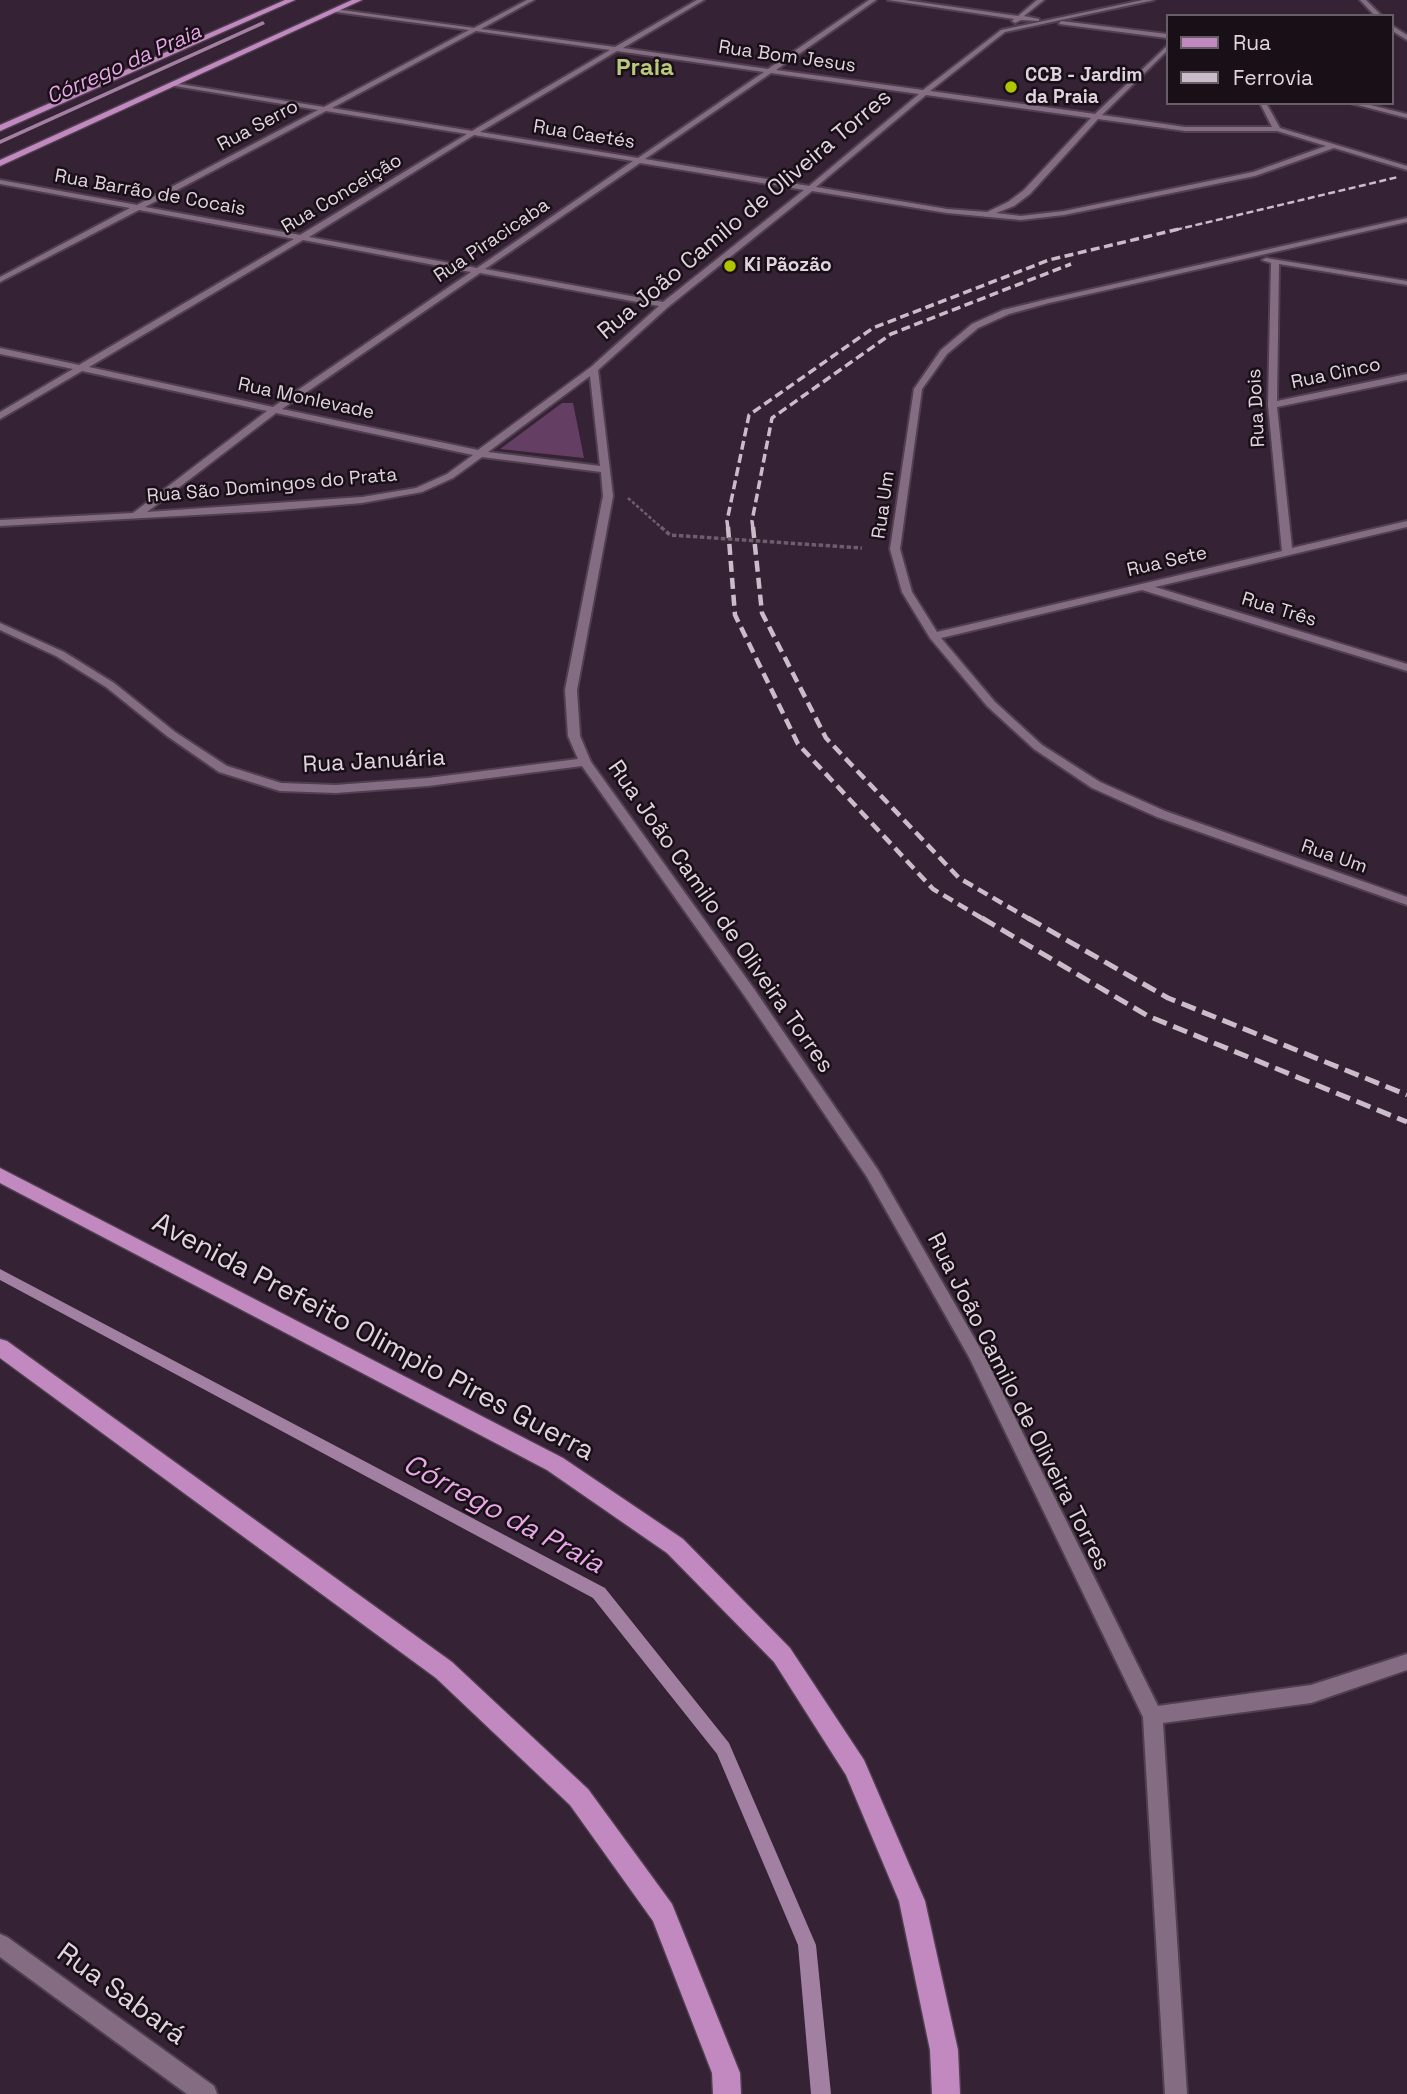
<!DOCTYPE html>
<meta charset="utf-8">
<style>
body{margin:0}
#map{position:relative;width:1407px;height:2094px;overflow:hidden;background:#352235;font-family:"Space Grotesk",sans-serif}
canvas{display:block}
.legend{position:absolute;left:1166px;top:14px;width:228px;height:91px;box-sizing:border-box;background:#180f17;border:2px solid #685e67;margin:0;padding:9px 12px;list-style:none;font-size:21px;color:#e1d4e0}
.legend li{display:flex;align-items:center;gap:14px;height:35px}
.legend b{width:35px;border:2px solid #685e67}
</style>
<div id="map">
<canvas width="1407" height="2094"></canvas>
<ul class="legend">
<li><b style="height:9px;background:#c189c0"></b>Rua</li>
<li><b style="height:9px;background:#cabcc9"></b>Ferrovia</li>
</ul>
</div>
<script>
const ctx = document.querySelector('canvas').getContext('2d');
ctx.lineJoin = 'round';
function fillPath(path, color) {
  ctx.fillStyle = color;
  ctx.fill(path, 'evenodd');
}
function toPath(rows) {
  const path = new Path2D();
  for (const r of rows) {
    path.moveTo(r[0], r[1]);
    for (let i = 2; i < r.length; i += 2) path.lineTo(r[i], r[i + 1]);
  }
  return path;
}
function strokePath(path, color, width, dash) {
  ctx.strokeStyle = color;
  ctx.lineWidth = width;
  ctx.lineCap = dash ? 'butt' : 'round';
  ctx.setLineDash(dash || []);
  ctx.stroke(path);
}
function write(font, color, halo, rows, align = 'center') {
  ctx.font = font + ' "Space Grotesk",sans-serif';
  ctx.lineWidth = 5;
  ctx.setLineDash([]);
  ctx.textBaseline = 'middle';
  ctx.strokeStyle = halo;
  ctx.fillStyle = color;
  for (const [text, x, y, turn = 0] of rows) {
    ctx.save();
    ctx.translate(x, y);
    ctx.rotate((+turn || 0) * Math.PI / 180);
    ctx.textAlign = isNaN(turn) ? turn : align;
    if (halo) ctx.strokeText(text, 0, 0);
    ctx.fillText(text, 0, 0);
    ctx.restore();
  }
}
const green = toPath([
 [562,403,573,403,584,458,500,449]
]);
const stream = toPath([
 [263,21,265,24,0,144,0,140,263,21],
 [0,1269,605,1588,729,1743,816,1945,831,2094,811,2094,798,1945,717,1754,593,1598,0,1280,0,1269]
]);
const minor = toPath([
 [527,0,534,0,481,29,615,47,697,0,704,0,623,48,768,69,869,0,876,0,776,70,923,90,1001,30,1143,0,1154,0,1005,32,930,91,1095,114,1167,46,1167,51,1102,115,1185,127,1272,127,1260,103,1266,103,1280,128,1407,166,1407,170,1334,148,1255,176,1064,215,1021,220,947,213,812,191,668,307,598,370,613,496,577,690,580,736,591,762,754,989,878,1170,984,1355,1158,1706,1311,1685,1407,1654,1407,1670,1311,1703,1163,1723,1187,2094,1165,2094,1143,1717,969,1357,867,1177,744,995,582,766,428,786,336,793,280,791,219,772,167,736,106,687,56,656,0,630,0,623,64,652,114,683,175,732,227,766,281,783,336,785,428,778,578,759,568,736,565,690,603,496,601,472,482,457,453,478,422,492,362,503,267,511,0,526,0,520,133,513,267,411,82,371,0,419,0,412,73,369,0,354,0,348,79,365,294,239,139,210,0,282,0,277,130,208,0,184,0,180,137,205,318,110,175,86,173,83,324,107,469,30,336,12,334,9,474,28,527,0],
 [476,31,610,50,472,131,332,108,476,31],
 [617,51,764,72,638,158,480,132,617,51],
 [771,73,919,94,809,186,645,159,771,73],
 [926,95,1091,118,1024,190,1008,202,987,212,947,209,816,187,926,95],
 [326,111,467,134,300,235,145,207,326,111],
 [1098,119,1185,131,1277,131,1326,146,1253,172,1064,211,1021,216,996,213,1014,206,1030,194,1098,119],
 [474,135,633,161,477,268,309,237,474,135],
 [640,163,804,190,663,302,485,269,640,163],
 [303,240,471,272,273,407,89,367,303,240],
 [480,273,659,306,591,367,478,450,282,409,480,273],
 [590,376,600,466,488,452,590,376],
 [276,413,473,455,447,474,416,488,362,497,147,512,276,413],
 [888,0,904,0,1018,16,1037,0,1044,0,1024,16,1039,19,1039,21,1021,20,1015,23,1012,21,1014,19,888,0],
 [1360,0,1366,0,1382,16,1375,16,1360,0],
 [1061,21,1167,34,1167,38,1059,24,1061,21],
 [1391,25,1407,35,1407,40,1391,30,1391,25],
 [1350,103,1362,103,1407,114,1407,118,1350,103],
 [1407,218,1407,222,1049,303,1009,314,978,328,947,354,922,389,900,549,912,592,937,632,1282,551,1268,405,1271,263,1262,260,1266,258,1407,281,1407,285,1279,264,1277,401,1407,374,1407,380,1277,407,1292,548,1407,521,1407,527,1155,587,1407,664,1407,671,1142,590,941,638,995,702,1042,745,1100,782,1165,811,1407,897,1407,905,1157,817,1092,788,1034,749,987,706,930,638,902,592,890,549,914,389,941,350,972,324,1003,310,1048,299,1407,218],
 [0,1934,7,1937,214,2086,217,2094,187,2094,0,1957,0,1934]
]);
const primary = toPath([
 [285,0,295,0,0,131,0,125,285,0],
 [352,0,362,0,0,166,0,160,352,0],
 [0,1168,563,1458,683,1539,790,1648,864,1760,925,1901,958,2050,960,2094,932,2094,930,2050,899,1901,846,1775,774,1662,667,1553,547,1470,0,1183,0,1168],
 [0,1339,7,1341,452,1662,588,1789,672,1904,740,2073,741,2094,713,2094,712,2073,653,1921,570,1805,436,1678,0,1358,0,1339]
]);
const railFar3 = toPath([
 [1175,230,1398,177]
]);
const railFar2 = toPath([
 [728,529,727,521,749,415,873,328,1049,260,1183,228],
 [753,529,752,521,772,418,891,334,1071,264]
]);
const railFar1 = toPath([
 [728,527,735,615,798,744,933,889,985,920],
 [753,527,762,613,826,738,959,878,1031,920]
]);
const rail = toPath([
 [982,918,1148,1016,1407,1122],
 [1028,918,1168,998,1407,1095]
]);
const pathBridgeFar1 = toPath([
 [628,498,663,529]
]);
const pathBridge = toPath([
 [661,527,670,535,862,548]
]);
const markers = [
 [1011,87,7,"#b0c502"],
 [730,266,7,"#b0c502"]
];
const farStreetnames = [
 ["Rua Bom Jesus",787,57,8],
 ["Rua Serro",258,126,-28],
 ["Rua Caetés",584,135,9],
 ["Rua Barrão de Cocais",150,193,10],
 ["Rua Conceição",342,194,-31],
 ["Rua Piracicaba",492,241,-34],
 ["Rua Cinco",1336,374,-12],
 ["Rua Monlevade",306,399,12],
 ["Rua Dois",1257,408,-93],
 ["Rua São Domingos do Prata",272,486,-5],
 ["Rua Um",884,505,-82],
 ["Rua Sete",1167,562,-13],
 ["Rua Três",1279,610,17],
 ["Rua Um",1334,857,19]
];
const farPoinames = [
 ["CCB - Jardim",1025,76],
 ["da Praia",1025,98],
 ["Ki Pãozão",744,266]
];
const farWaternames = [
 ["Córrego da Praia",124,65,-24]
];
const streetNames = [
 ["Rua João Camilo de Oliveira Torres",745,215,-40],
 ["Rua Januária",374,762,-3],
 ["Rua João Camilo de Oliveira Torres",720,917,55],
 ["Rua João Camilo de Oliveira Torres",1018,1402,63]
];
const farDistrictnames = [
 ["Praia",645,68]
];
const nearStreetnames = [
 ["Avenida Prefeito Olimpio Pires Guerra",373,1338,28],
 ["Rua Sabará",121,1995,36]
];
const nearWaternames = [
 ["Córrego da Praia",503,1515,28]
];
fillPath(green, '#643e63');
fillPath(stream, '#a280a2');
strokePath(minor, '#4f3f4f', 4);
strokePath(primary, '#4f3f4f', 3);
fillPath(minor, '#846d83');
fillPath(primary, '#c189c0');
strokePath(railFar3, '#cabcc9', 2.5, [7, 3.5]);
strokePath(railFar2, '#cabcc9', 3.5, [9, 4.5]);
strokePath(railFar1, '#cabcc9', 4.5, [11, 6]);
strokePath(rail, '#cabcc9', 5, [15, 7]);
strokePath(pathBridgeFar1, '#6e5d6d', 2.5, [3.5, 2]);
strokePath(pathBridge, '#6e5d6d', 3.5, [4.5, 2.5]);
for (const [x, y, r, color] of markers) {
  const dot = new Path2D();
  dot.arc(x, y, r, 0, 2 * Math.PI);
  ctx.fillStyle = color;
  ctx.fill(dot);
  strokePath(dot, '#180f17', 2.5);
}
write('19px', '#e1d4e0', '#180f17', farStreetnames);
write('bold 19px', '#e1d4e0', '#180f17', farPoinames, 'left');
write('italic 21px', '#e9a7e8', '#180f17', farWaternames);
write('23px', '#e1d4e0', '#180f17', streetNames);
write('bold 24px', '#bac87c', '#180f17', farDistrictnames);
write('28px', '#e1d4e0', '#180f17', nearStreetnames);
write('italic 28px', '#e9a7e8', '#180f17', nearWaternames);
</script>
